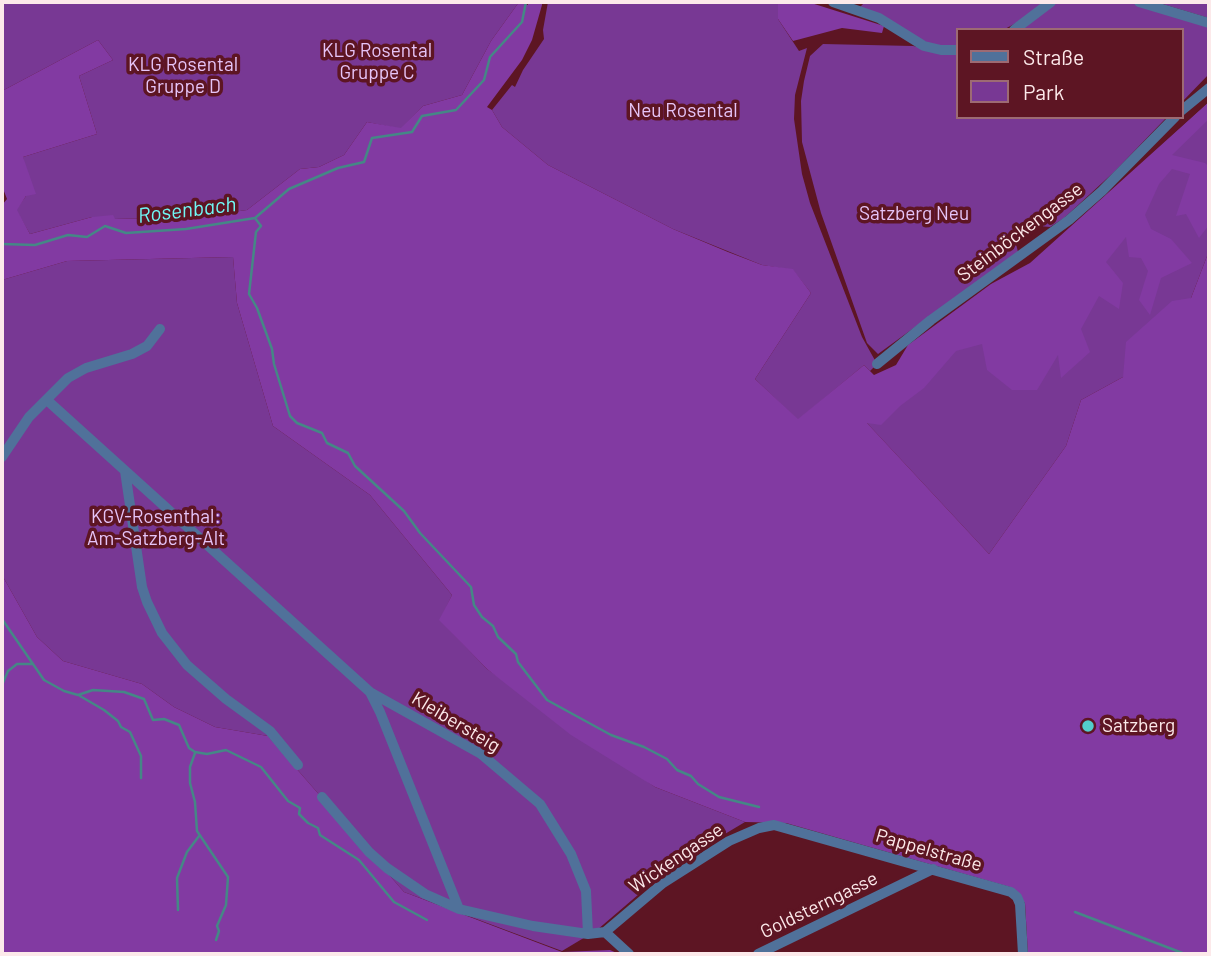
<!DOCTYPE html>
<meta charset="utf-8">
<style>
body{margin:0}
#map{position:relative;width:1211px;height:956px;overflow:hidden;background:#5d1523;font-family:Barlow,sans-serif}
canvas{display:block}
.frame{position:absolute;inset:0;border:4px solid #fce9ea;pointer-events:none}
.legend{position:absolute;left:956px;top:28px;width:228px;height:91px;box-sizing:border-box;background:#5d1523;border:2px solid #9d6a73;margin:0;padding:9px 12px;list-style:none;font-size:21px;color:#fce9ea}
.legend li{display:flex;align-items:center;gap:14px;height:35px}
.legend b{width:35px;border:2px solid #9d6a73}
</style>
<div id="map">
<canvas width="1211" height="956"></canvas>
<div class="frame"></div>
<ul class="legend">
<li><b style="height:9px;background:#50719a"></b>Straße</li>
<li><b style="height:19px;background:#783894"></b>Park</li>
</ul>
</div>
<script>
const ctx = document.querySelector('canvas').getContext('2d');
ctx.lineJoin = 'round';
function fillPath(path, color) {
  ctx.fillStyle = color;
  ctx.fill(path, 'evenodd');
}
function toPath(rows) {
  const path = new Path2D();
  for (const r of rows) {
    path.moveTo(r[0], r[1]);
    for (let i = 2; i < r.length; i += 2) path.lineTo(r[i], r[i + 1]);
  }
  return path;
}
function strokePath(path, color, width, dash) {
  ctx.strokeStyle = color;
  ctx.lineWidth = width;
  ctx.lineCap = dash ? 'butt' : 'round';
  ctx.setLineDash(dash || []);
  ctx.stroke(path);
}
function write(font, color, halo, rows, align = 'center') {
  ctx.font = font + ' Barlow,sans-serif';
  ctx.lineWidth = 7;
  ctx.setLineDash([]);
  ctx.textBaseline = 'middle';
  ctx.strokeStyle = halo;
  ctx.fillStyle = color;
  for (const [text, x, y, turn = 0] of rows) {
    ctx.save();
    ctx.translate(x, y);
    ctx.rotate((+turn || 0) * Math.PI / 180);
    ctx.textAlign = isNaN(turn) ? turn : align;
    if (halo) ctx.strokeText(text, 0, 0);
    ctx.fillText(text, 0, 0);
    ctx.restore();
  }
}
const green = toPath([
 [2,2,519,2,491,41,462,95,423,106,401,129,367,122,344,155,319,167,300,169,247,210,196,217,114,219,92,217,30,234,16,210,26,196,23,157,97,134,79,76,113,60,98,40,2,91],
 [548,2,778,2,778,19,799,51,807,48,795,95,794,119,802,174,810,203,862,337,877,364,870,371,864,365,798,420,755,379,811,293,793,270,762,265,673,229,548,165,502,127,492,110,512,85,515,87,523,70,544,39,543,30],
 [865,2,1209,2,1209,18,1156,2,1209,27,1209,74,1181,103,1181,30,1021,30,1016,23,1003,30,957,30,957,46,942,46,928,43,860,7],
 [823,44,913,46,957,55,957,117,1167,117,1114,172,1064,218,1050,227,1039,226,1016,244,1018,252,878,354,867,343,821,213,802,142,801,101,804,81,810,56],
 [1209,102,1209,251,1191,298,1123,377,1081,400,1066,446,989,554,866,422,1059,239],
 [233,257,237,303,273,426,370,495,452,595,440,620,487,669,655,787,745,822,683,859,660,876,597,930,562,951,404,892,268,736,215,727,174,707,142,684,63,661,37,637,2,575,2,280,67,261]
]);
const forest = toPath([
 [519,2,528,5,528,2,542,2,542,5,532,40,522,60,487,107,492,110,502,127,548,165,673,229,728,252,762,265,793,269,811,293,755,379,798,419,864,365,874,375,896,365,908,345,991,284,1030,263,1209,102,1209,119,1172,155,1205,163,1209,167,1209,225,1199,238,1186,214,1176,216,1190,174,1172,169,1159,184,1145,215,1151,229,1171,239,1192,263,1161,278,1150,315,1139,300,1148,271,1141,258,1129,257,1126,237,1106,262,1123,283,1119,309,1099,296,1081,329,1090,352,1061,378,1058,355,1037,390,1012,390,987,370,982,344,956,351,924,388,900,406,881,425,867,423,989,554,1066,446,1081,400,1123,377,1126,342,1172,301,1191,298,1209,251,1209,954,1028,954,1025,903,1010,887,786,823,745,822,655,787,571,735,487,669,439,620,452,595,370,495,273,426,237,303,233,257,67,261,2,280,2,205,7,199,2,186,2,91,98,40,113,60,79,76,97,134,23,157,36,194,26,196,17,210,30,234,92,217,113,215,115,219,196,217,247,210,300,169,319,167,344,155,367,122,401,128,423,106,462,95,491,41],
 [778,2,808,2,884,26,882,33,842,28,793,41,778,19],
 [2,575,37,637,63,661,142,684,174,707,215,727,268,736,404,892,562,952,610,950,619,954,2,954]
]);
const stream = toPath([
 [255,218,261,226,256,232,249,294,257,308,272,349,274,364,290,416,297,423,322,433,327,443,348,453,355,466,404,511,420,533,471,587,474,605,482,617,493,626,498,637,516,654,518,662,547,700,611,735,644,747,667,759,677,770,691,776,698,784,719,797,759,807],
 [2,244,35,245,68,235,87,237,105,226,126,233,186,229,255,218,289,189,338,168,364,162,372,138,412,132,422,116,456,110,484,80,490,57,522,22,526,2],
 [2,619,44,680,64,691,78,695,93,690,124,692,144,699,153,720,164,719,179,725,189,748,195,752,207,754,226,750,261,767,288,801,300,808,299,814,308,823,318,828,320,835,359,860,394,902,427,920],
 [2,685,8,671,17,664,32,664],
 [80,696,104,710,118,721,121,727,130,732,141,756,141,778],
 [195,753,190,767,190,783,195,802,197,831,228,877,226,905,217,926,219,931,216,940],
 [178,910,177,878,187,852,199,836],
 [1075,912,1185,954]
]);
const minor = toPath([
 [833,2,879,18,924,46,941,50,957,50],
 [1139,2,1209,23],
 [1014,30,1051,2],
 [1181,111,1209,88],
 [877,364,931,320,1069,220,1102,191,1175,117],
 [48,401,370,692,380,712,459,909],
 [2,457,29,417,68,378,86,368,132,354,147,346,160,329],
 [125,471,142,587,147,602,162,633,187,665,226,699,270,731,298,765],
 [370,692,481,754,540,804,571,854,586,891,588,934],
 [322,797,369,852,387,868,425,894,459,909,533,926,588,934,605,932,663,883,729,841,759,828,774,825,1011,892,1017,897,1020,904,1023,954],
 [605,932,629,954],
 [758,954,933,869]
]);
const markers = [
 [1088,726,7,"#53cdcb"]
];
const parkNames = [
 ["KLG Rosental",377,51],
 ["Gruppe C",377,73],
 ["KLG Rosental",183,65],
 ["Gruppe D",183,87],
 ["Neu Rosental",683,111],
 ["Satzberg Neu",914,214],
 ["KGV-Rosenthal:",156,517],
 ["Am-Satzberg-Alt",156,539]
];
const streetNames = [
 ["Steinböckengasse",1020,232,-37],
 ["Kleibersteig",456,722,31],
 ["Pappelstraße",929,850,16],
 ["Wickengasse",676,858,-34],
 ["Goldsterngasse",819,905,-26]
];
const poiNames = [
 ["Satzberg",1102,726]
];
const waterNames = [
 ["Rosenbach",187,210,-7]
];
fillPath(green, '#783894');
fillPath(forest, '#823aa2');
strokePath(stream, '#458786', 2.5);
strokePath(minor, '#50719a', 10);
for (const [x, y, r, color] of markers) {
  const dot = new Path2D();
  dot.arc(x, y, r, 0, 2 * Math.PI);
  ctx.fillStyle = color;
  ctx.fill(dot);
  strokePath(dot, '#5d1523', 2.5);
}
write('19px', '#e6c4f8', '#5d1523', parkNames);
write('19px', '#fce9ea', '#5d1523', streetNames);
write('19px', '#fce9ea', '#5d1523', poiNames, 'left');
write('italic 21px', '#70f8f6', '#5d1523', waterNames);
</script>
